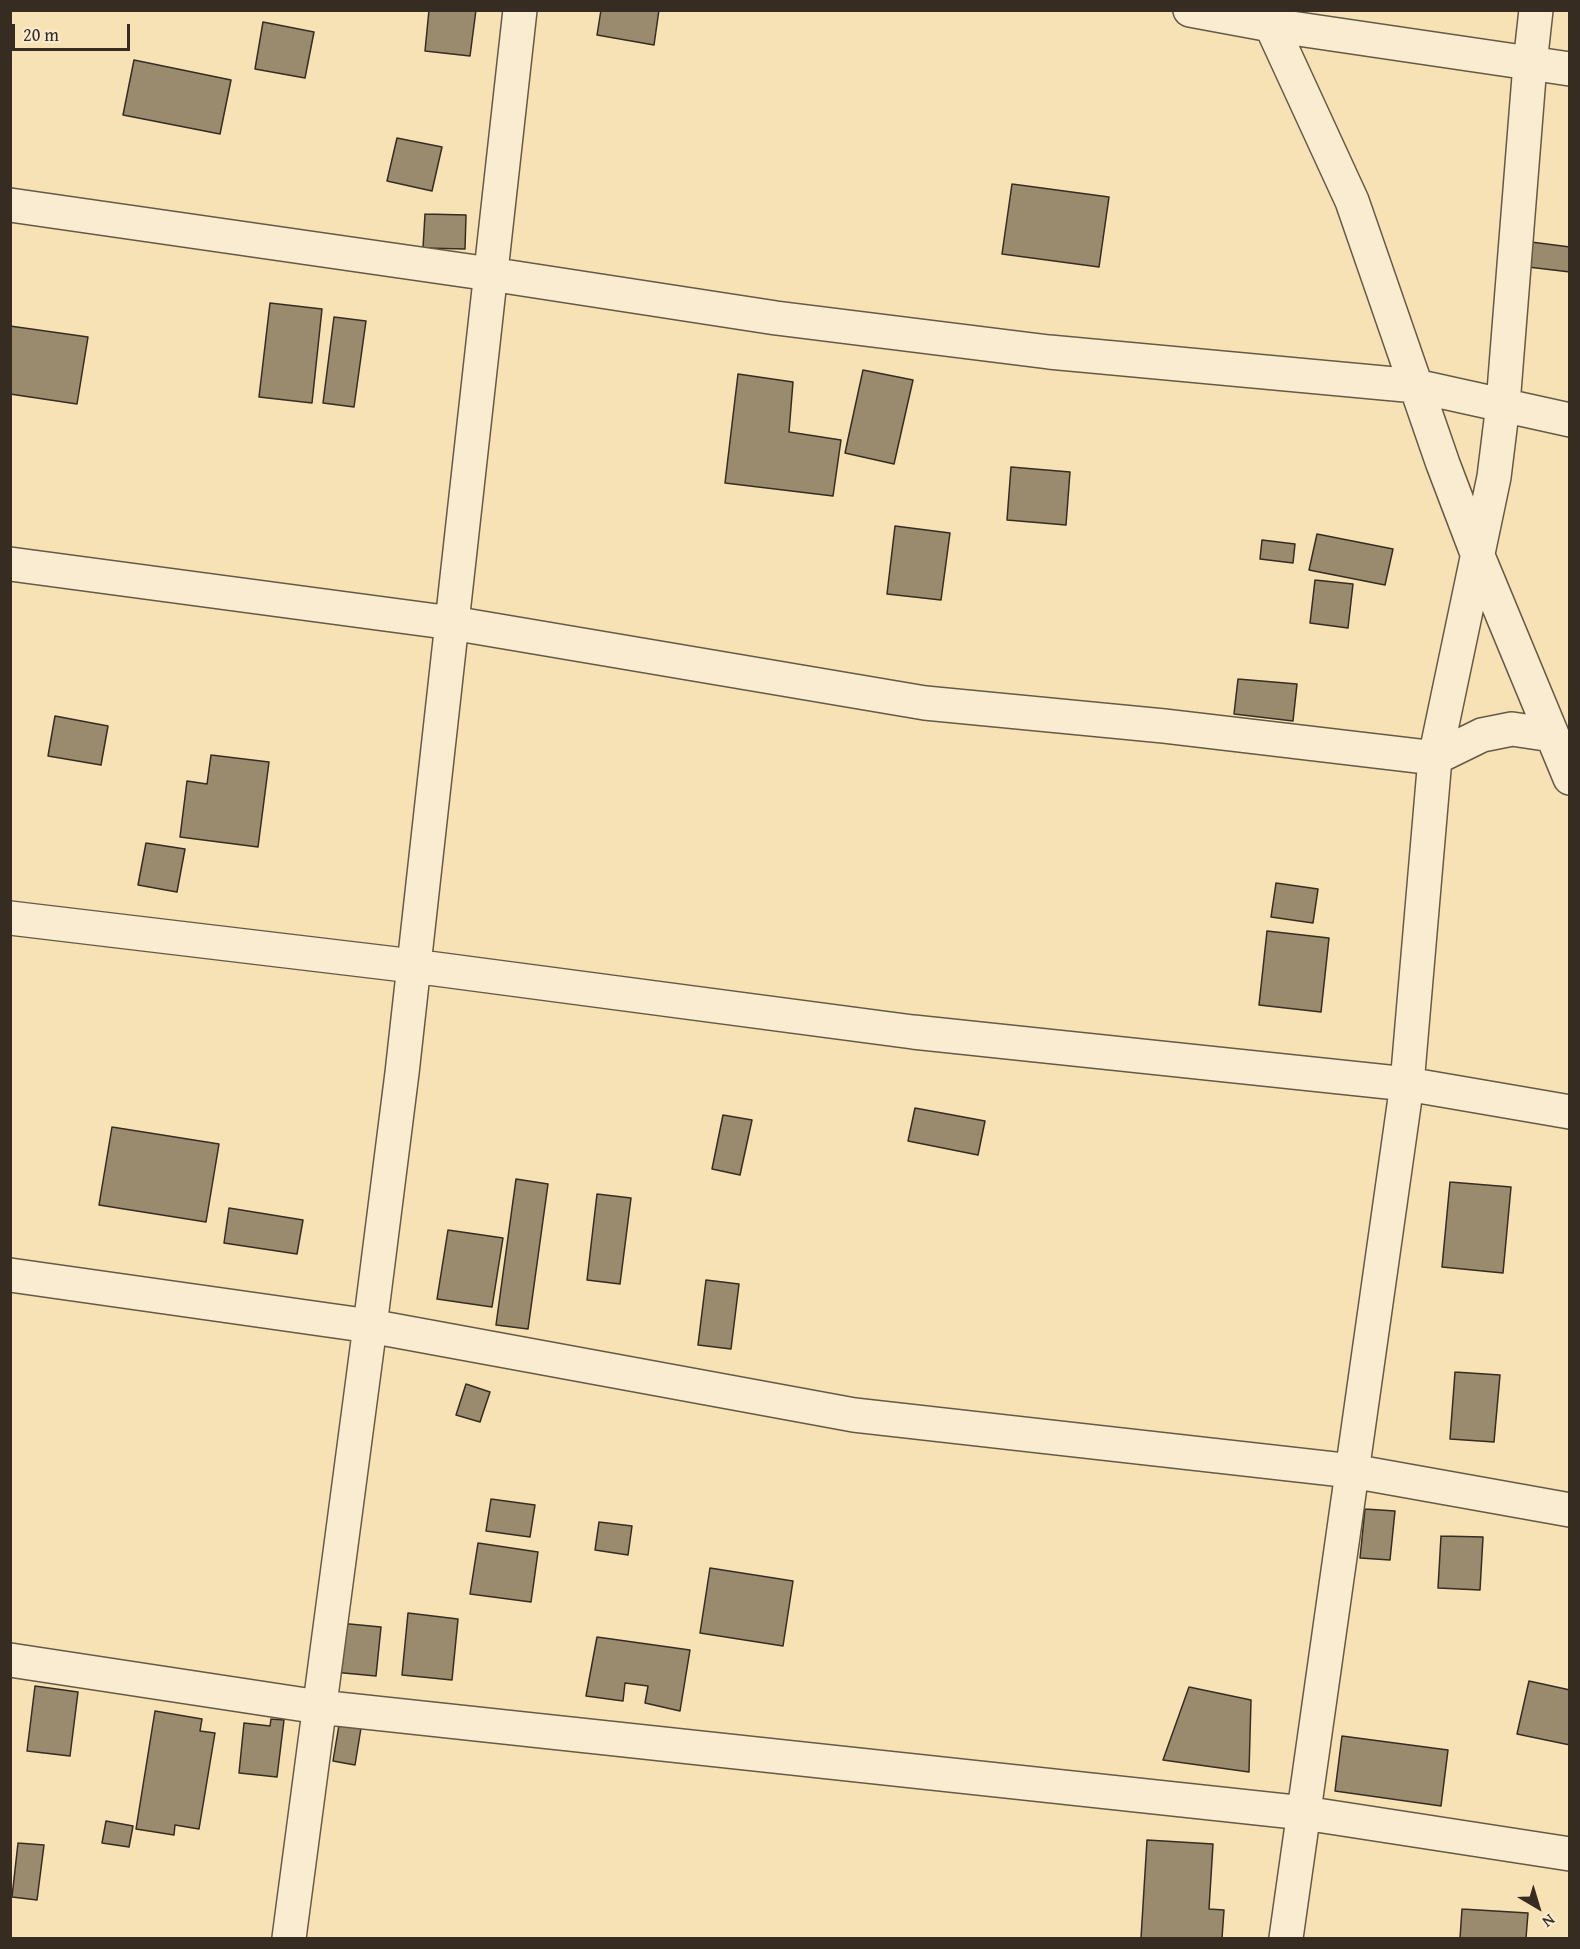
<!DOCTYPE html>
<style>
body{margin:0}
#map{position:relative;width:1580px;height:1949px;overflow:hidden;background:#f7e2b6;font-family:"Gentium Book Plus",serif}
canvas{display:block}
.frame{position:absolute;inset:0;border:12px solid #362c21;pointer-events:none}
.north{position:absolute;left:1508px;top:1877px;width:60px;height:60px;-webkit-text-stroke:4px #faecd0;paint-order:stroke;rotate:142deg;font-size:16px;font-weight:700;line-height:24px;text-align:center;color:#362c21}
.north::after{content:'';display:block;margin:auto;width:21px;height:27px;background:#362c21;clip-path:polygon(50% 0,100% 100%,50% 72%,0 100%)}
.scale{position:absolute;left:12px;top:24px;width:118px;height:27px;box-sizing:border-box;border:3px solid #362c21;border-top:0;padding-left:8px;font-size:18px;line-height:21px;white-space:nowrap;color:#362c21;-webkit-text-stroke:4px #faecd0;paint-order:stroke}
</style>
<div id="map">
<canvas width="1580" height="1949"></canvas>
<div class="frame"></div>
<div class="north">N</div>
<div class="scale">20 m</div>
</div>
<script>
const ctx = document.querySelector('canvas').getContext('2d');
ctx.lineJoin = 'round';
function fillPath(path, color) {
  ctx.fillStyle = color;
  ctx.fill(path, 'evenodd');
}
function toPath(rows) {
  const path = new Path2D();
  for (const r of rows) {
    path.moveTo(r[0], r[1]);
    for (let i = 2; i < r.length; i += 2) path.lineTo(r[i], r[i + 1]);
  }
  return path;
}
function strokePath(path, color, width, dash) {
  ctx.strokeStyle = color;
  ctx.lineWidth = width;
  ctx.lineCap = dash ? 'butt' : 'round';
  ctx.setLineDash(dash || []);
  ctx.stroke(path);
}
const building = toPath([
 [429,10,476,10,470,56,425,51,429,10],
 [601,10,659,10,654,45,597,35,601,10],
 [263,22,314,32,305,78,255,69,263,22],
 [134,60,231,80,220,134,123,115,134,60],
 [397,138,442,147,432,191,387,181,397,138],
 [1012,184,1109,197,1099,267,1002,254,1012,184],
 [425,214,466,215,465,249,423,248,425,214],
 [1531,242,1570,247,1570,272,1528,267,1531,242],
 [270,303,322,309,312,403,259,397,270,303],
 [334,317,366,321,354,407,323,403,334,317],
 [10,326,88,337,77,404,10,394,10,326],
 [863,370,913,380,894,464,845,453,863,370],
 [738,374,793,382,789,432,841,440,833,496,725,483,738,374],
 [1011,467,1070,472,1066,525,1007,520,1011,467],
 [895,526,950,533,941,600,887,594,895,526],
 [1317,534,1393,549,1385,585,1309,570,1317,534],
 [1262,540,1295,544,1293,563,1260,559,1262,540],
 [1315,580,1353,584,1348,628,1310,623,1315,580],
 [1238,679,1297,684,1293,721,1234,714,1238,679],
 [55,716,108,726,101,765,48,756,55,716],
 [211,755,269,762,258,847,180,837,187,781,207,784,211,755],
 [146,843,185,849,177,892,138,885,146,843],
 [1276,883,1318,889,1313,923,1271,917,1276,883],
 [1267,931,1329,938,1321,1012,1259,1005,1267,931],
 [915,1108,985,1121,978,1155,908,1141,915,1108],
 [723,1115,752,1120,740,1175,712,1169,723,1115],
 [112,1127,219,1144,206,1222,99,1205,112,1127],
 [516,1179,548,1184,528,1329,496,1325,516,1179],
 [1450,1182,1511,1187,1503,1273,1442,1267,1450,1182],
 [597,1194,631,1198,620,1284,587,1280,597,1194],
 [229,1208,303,1220,297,1254,224,1243,229,1208],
 [448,1230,503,1238,492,1307,437,1299,448,1230],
 [706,1280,739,1284,731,1349,698,1345,706,1280],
 [1455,1372,1500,1375,1494,1442,1450,1439,1455,1372],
 [466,1384,490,1392,480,1422,456,1415,466,1384],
 [491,1499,535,1505,530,1537,486,1531,491,1499],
 [1365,1509,1395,1511,1390,1560,1360,1558,1365,1509],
 [599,1522,632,1526,628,1555,595,1550,599,1522],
 [1441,1536,1483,1537,1480,1590,1438,1588,1441,1536],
 [478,1543,538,1552,531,1602,470,1594,478,1543],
 [710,1568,793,1581,783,1646,700,1633,710,1568],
 [408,1613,458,1619,452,1680,402,1675,408,1613],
 [339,1623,381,1627,376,1676,333,1672,339,1623],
 [597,1637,690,1650,680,1711,645,1703,648,1686,625,1683,623,1701,586,1696,597,1637],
 [1529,1681,1570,1690,1570,1745,1517,1734,1529,1681],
 [35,1686,78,1692,70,1756,27,1751,35,1686],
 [1189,1687,1251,1700,1249,1772,1163,1760,1189,1687],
 [155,1711,202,1719,200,1731,215,1733,199,1829,175,1825,174,1835,136,1829,155,1711],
 [271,1719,284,1720,277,1777,239,1773,244,1723,270,1726,271,1719],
 [339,1725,361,1728,355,1765,333,1761,339,1725],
 [1342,1736,1448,1750,1441,1806,1335,1791,1342,1736],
 [106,1821,133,1826,129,1847,102,1843,106,1821],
 [1147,1840,1213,1844,1209,1909,1224,1910,1222,1938,1141,1938,1147,1840],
 [18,1843,44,1845,37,1900,12,1897,18,1843],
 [1462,1909,1528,1913,1526,1938,1460,1938,1462,1909]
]);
const minor = toPath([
 [1190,10,1271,25,1570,69],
 [1267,10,1271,25,1352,201,1443,464,1478,556,1570,778],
 [10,205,490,274,776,318,1049,352,1416,386,1570,420],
 [10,564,452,623,925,703,1164,726,1435,758,1482,735,1512,729,1552,735],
 [10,918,413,966,913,1032,1407,1084,1570,1112],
 [10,1275,370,1326,854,1415,1352,1471,1570,1510],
 [10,1660,319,1707,1304,1813,1570,1854],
 [289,1938,370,1326,402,1073,520,10],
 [1286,1938,1407,1084,1435,758,1494,477,1503,404,1530,64,1536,10]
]);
fillPath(building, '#9a8b6e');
strokePath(building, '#362c21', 1.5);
strokePath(minor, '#665a46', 36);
strokePath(minor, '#faecd0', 33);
</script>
